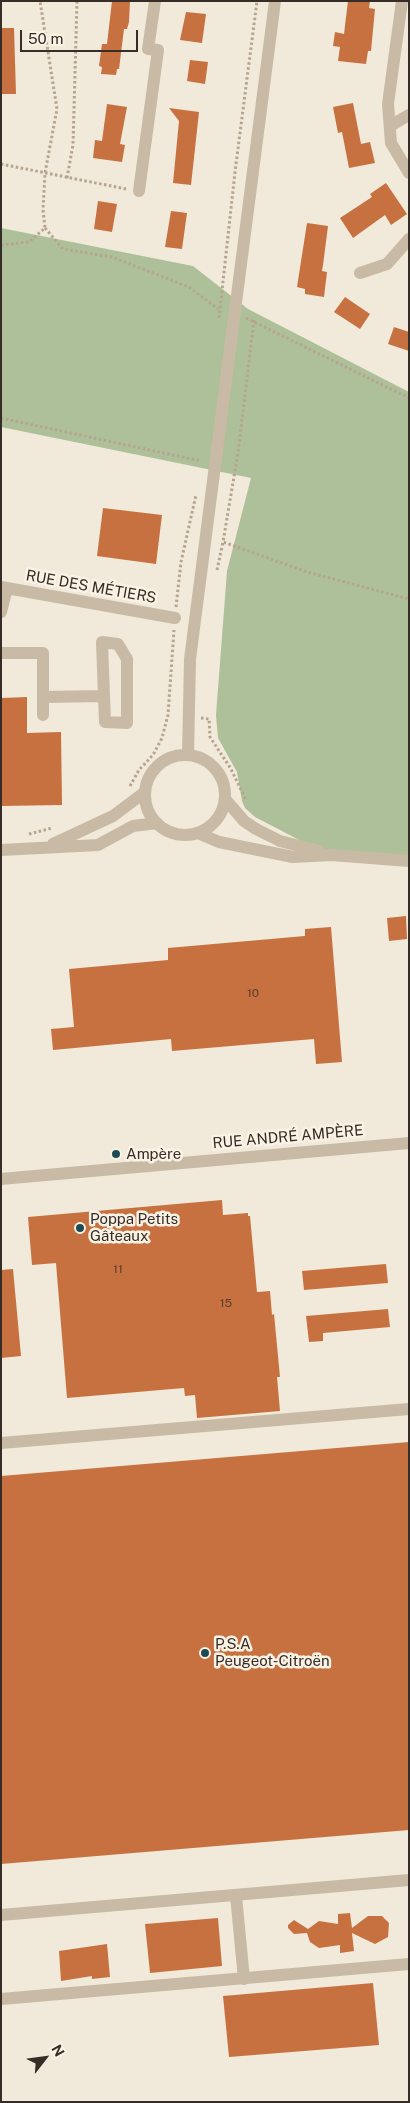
<!DOCTYPE html>
<meta charset="utf-8">
<style>
body{margin:0}
#map{position:relative;width:410px;height:2103px;overflow:hidden;background:#f1e9d9;font-family:"Public Sans",sans-serif}
canvas{display:block}
.frame{position:absolute;inset:0;border:2px solid #352d26;pointer-events:none}
.north{position:absolute;left:20px;top:2033px;width:50px;height:50px;-webkit-text-stroke:4px #f9f2e5;paint-order:stroke;rotate:60deg;font-size:14px;font-weight:700;line-height:20px;text-align:center;color:#352d26}
.north::after{content:'';display:block;margin:auto;width:18px;height:22px;background:#352d26;clip-path:polygon(50% 0,100% 100%,50% 72%,0 100%)}
.scale{position:absolute;left:20px;top:30px;width:118px;height:22px;box-sizing:border-box;border:2px solid #352d26;border-top:0;padding-left:6px;font-size:15px;line-height:18px;white-space:nowrap;color:#352d26;-webkit-text-stroke:4px #f9f2e5;paint-order:stroke}
</style>
<div id="map">
<canvas width="410" height="2103"></canvas>
<div class="frame"></div>
<div class="north">N</div>
<div class="scale">50 m</div>
</div>
<script>
const ctx = document.querySelector('canvas').getContext('2d');
ctx.lineJoin = 'round';
function fillPath(path, color) {
  ctx.fillStyle = color;
  ctx.fill(path, 'evenodd');
}
function toPath(rows) {
  const path = new Path2D();
  for (const r of rows) {
    if (r.length === 3) {
      path.moveTo(r[0] + r[2], r[1]);
      path.arc(r[0], r[1], r[2], 0, 2 * Math.PI);
      continue;
    }
    path.moveTo(r[0], r[1]);
    for (let i = 2; i < r.length; i += 2) path.lineTo(r[i], r[i + 1]);
  }
  return path;
}
function strokePath(path, color, width, dash) {
  ctx.strokeStyle = color;
  ctx.lineWidth = width;
  ctx.lineCap = dash ? 'butt' : 'round';
  ctx.setLineDash(dash || []);
  ctx.stroke(path);
}
function write(font, color, halo, rows, align = 'center') {
  ctx.font = font + ' "Public Sans",sans-serif';
  ctx.lineWidth = 5;
  ctx.setLineDash([]);
  ctx.textBaseline = 'middle';
  ctx.strokeStyle = halo;
  ctx.fillStyle = color;
  for (const [text, x, y, turn = 0] of rows) {
    ctx.save();
    ctx.translate(x, y);
    ctx.rotate((+turn || 0) * Math.PI / 180);
    ctx.textAlign = isNaN(turn) ? turn : align;
    if (halo) ctx.strokeText(text, 0, 0);
    ctx.fillText(text, 0, 0);
    ctx.restore();
  }
}
const green = toPath([
 [1,228,193,266,248,309,409,392,409,862,330,856,255,817,245,808,242,801,237,772,218,738,216,715,227,571,251,478,1,427]
]);
const building = toPath([
 [112,1,130,1,129,22,127,29,124,29,119,69,117,69,116,75,101,74,102,67,99,66,102,44,107,44],
 [348,1,370,1,369,8,375,9,371,51,368,51,366,64,338,61,340,47,333,46,335,32,344,34],
 [186,12,206,14,202,43,180,40],
 [1,28,14,28,16,94,1,94],
 [190,60,208,62,205,84,187,81],
 [353,103,361,144,370,142,375,163,349,168,342,132,338,133,333,107],
 [107,104,127,107,120,144,125,145,122,162,93,158,95,140,102,141],
 [169,108,199,112,191,185,173,183,179,121],
 [386,183,407,214,391,225,385,215,353,238,340,218,372,197,370,194],
 [98,201,117,204,112,232,94,229],
 [171,211,187,213,182,249,165,247],
 [307,223,328,226,323,265,322,271,327,272,324,297,305,294,305,289,297,287],
 [345,297,370,314,360,329,334,312],
 [394,327,409,332,409,351,388,344],
 [103,508,162,515,156,564,97,556],
 [27,697,27,733,61,732,62,805,1,806,1,698],
 [406,916,407,939,389,941,387,918],
 [331,927,342,1062,316,1064,314,1039,172,1051,171,1039,53,1050,51,1029,74,1027,69,969,168,960,168,948,305,936,305,929],
 [222,1200,223,1215,248,1213,248,1216,250,1216,257,1292,270,1291,272,1315,274,1314,280,1377,277,1377,280,1411,197,1418,195,1395,185,1396,184,1388,67,1398,56,1263,32,1265,28,1217],
 [386,1264,388,1283,304,1290,302,1271],
 [13,1269,21,1356,1,1358,1,1270],
 [388,1309,390,1327,323,1333,323,1341,309,1342,306,1316],
 [409,1442,409,1830,1,1864,1,1476],
 [350,1913,352,1928,368,1916,382,1916,389,1923,388,1937,375,1944,352,1933,354,1951,340,1953,340,1945,319,1948,310,1942,307,1933,294,1934,288,1928,288,1925,294,1920,308,1929,319,1921,338,1924,338,1914],
 [218,1918,222,1966,150,1973,145,1924],
 [107,1944,110,1977,92,1979,92,1976,61,1981,59,1951],
 [373,1983,379,2045,229,2057,223,1996]
]);
const path = toPath([
 [1,164,126,189],
 [67,178,73,145,77,1],
 [45,228,63,249,112,257,189,287,218,309],
 [1,245,29,242,45,228,43,210,45,173,57,109,40,1],
 [219,318,235,172,257,1],
 [246,318,409,398],
 [254,320,238,453,223,542,307,572,409,599],
 [1,418,201,461],
 [217,570,223,542],
 [176,607,181,562,196,495],
 [201,718,209,719,210,737,231,769,246,800],
 [130,786,139,770,153,755,162,738,168,715,174,630],
 [29,834,52,828]
]);
const minor = toPath([
 [402,1,388,104,391,143,409,173],
 [390,126,409,115],
 [139,191,158,50,148,49,155,1],
 [360,273,387,264,409,239],
 [1,587,175,618],
 [1,612,7,588],
 [1,653,43,653,43,715],
 [43,697,104,696,102,642,118,644,127,659,127,723,105,722,104,696],
 [188,755,190,659,275,1],
 [185,795,40],
 [225,799,244,821,256,829,280,841,319,851],
 [198,833,219,842,293,857,331,855,409,861],
 [53,844,113,816,145,792],
 [1,850,98,845,133,826,157,823],
 [1,1179,409,1143],
 [1,1443,409,1409],
 [236,1896,244,1979],
 [1,1915,409,1880],
 [1,1999,409,1964]
]);
const markers = [
 [116,1154,5,"#1c4b56"],
 [80,1228,5,"#1c4b56"],
 [205,1653,5,"#1c4b56"]
];
const numberNames = [
 ["10",253,993],
 ["11",118,1269],
 ["15",226,1303]
];
const streetNames = [
 ["RUE DES MÉTIERS",91,587,10],
 ["RUE ANDRÉ AMPÈRE",288,1137,-5]
];
const poiNames = [
 ["Ampère",126,1154],
 ["Poppa Petits",90,1219],
 ["Gâteaux",90,1236],
 ["P.S.A",215,1644],
 ["Peugeot-Citroën",215,1661]
];
fillPath(green, '#aec099');
fillPath(building, '#c77141');
strokePath(path, '#b5a48f', 3, [2.5, 2.5]);
strokePath(minor, '#c9baa5', 12);
for (const [x, y, r, color] of markers) {
  const dot = new Path2D();
  dot.arc(x, y, r, 0, 2 * Math.PI);
  ctx.fillStyle = color;
  ctx.fill(dot);
  strokePath(dot, '#f9f2e5', 2);
}
write('12px', '#5a3e2d', null, numberNames);
write('15px', '#352d26', '#f9f2e5', streetNames);
write('15px', '#352d26', '#f9f2e5', poiNames, 'left');
</script>
